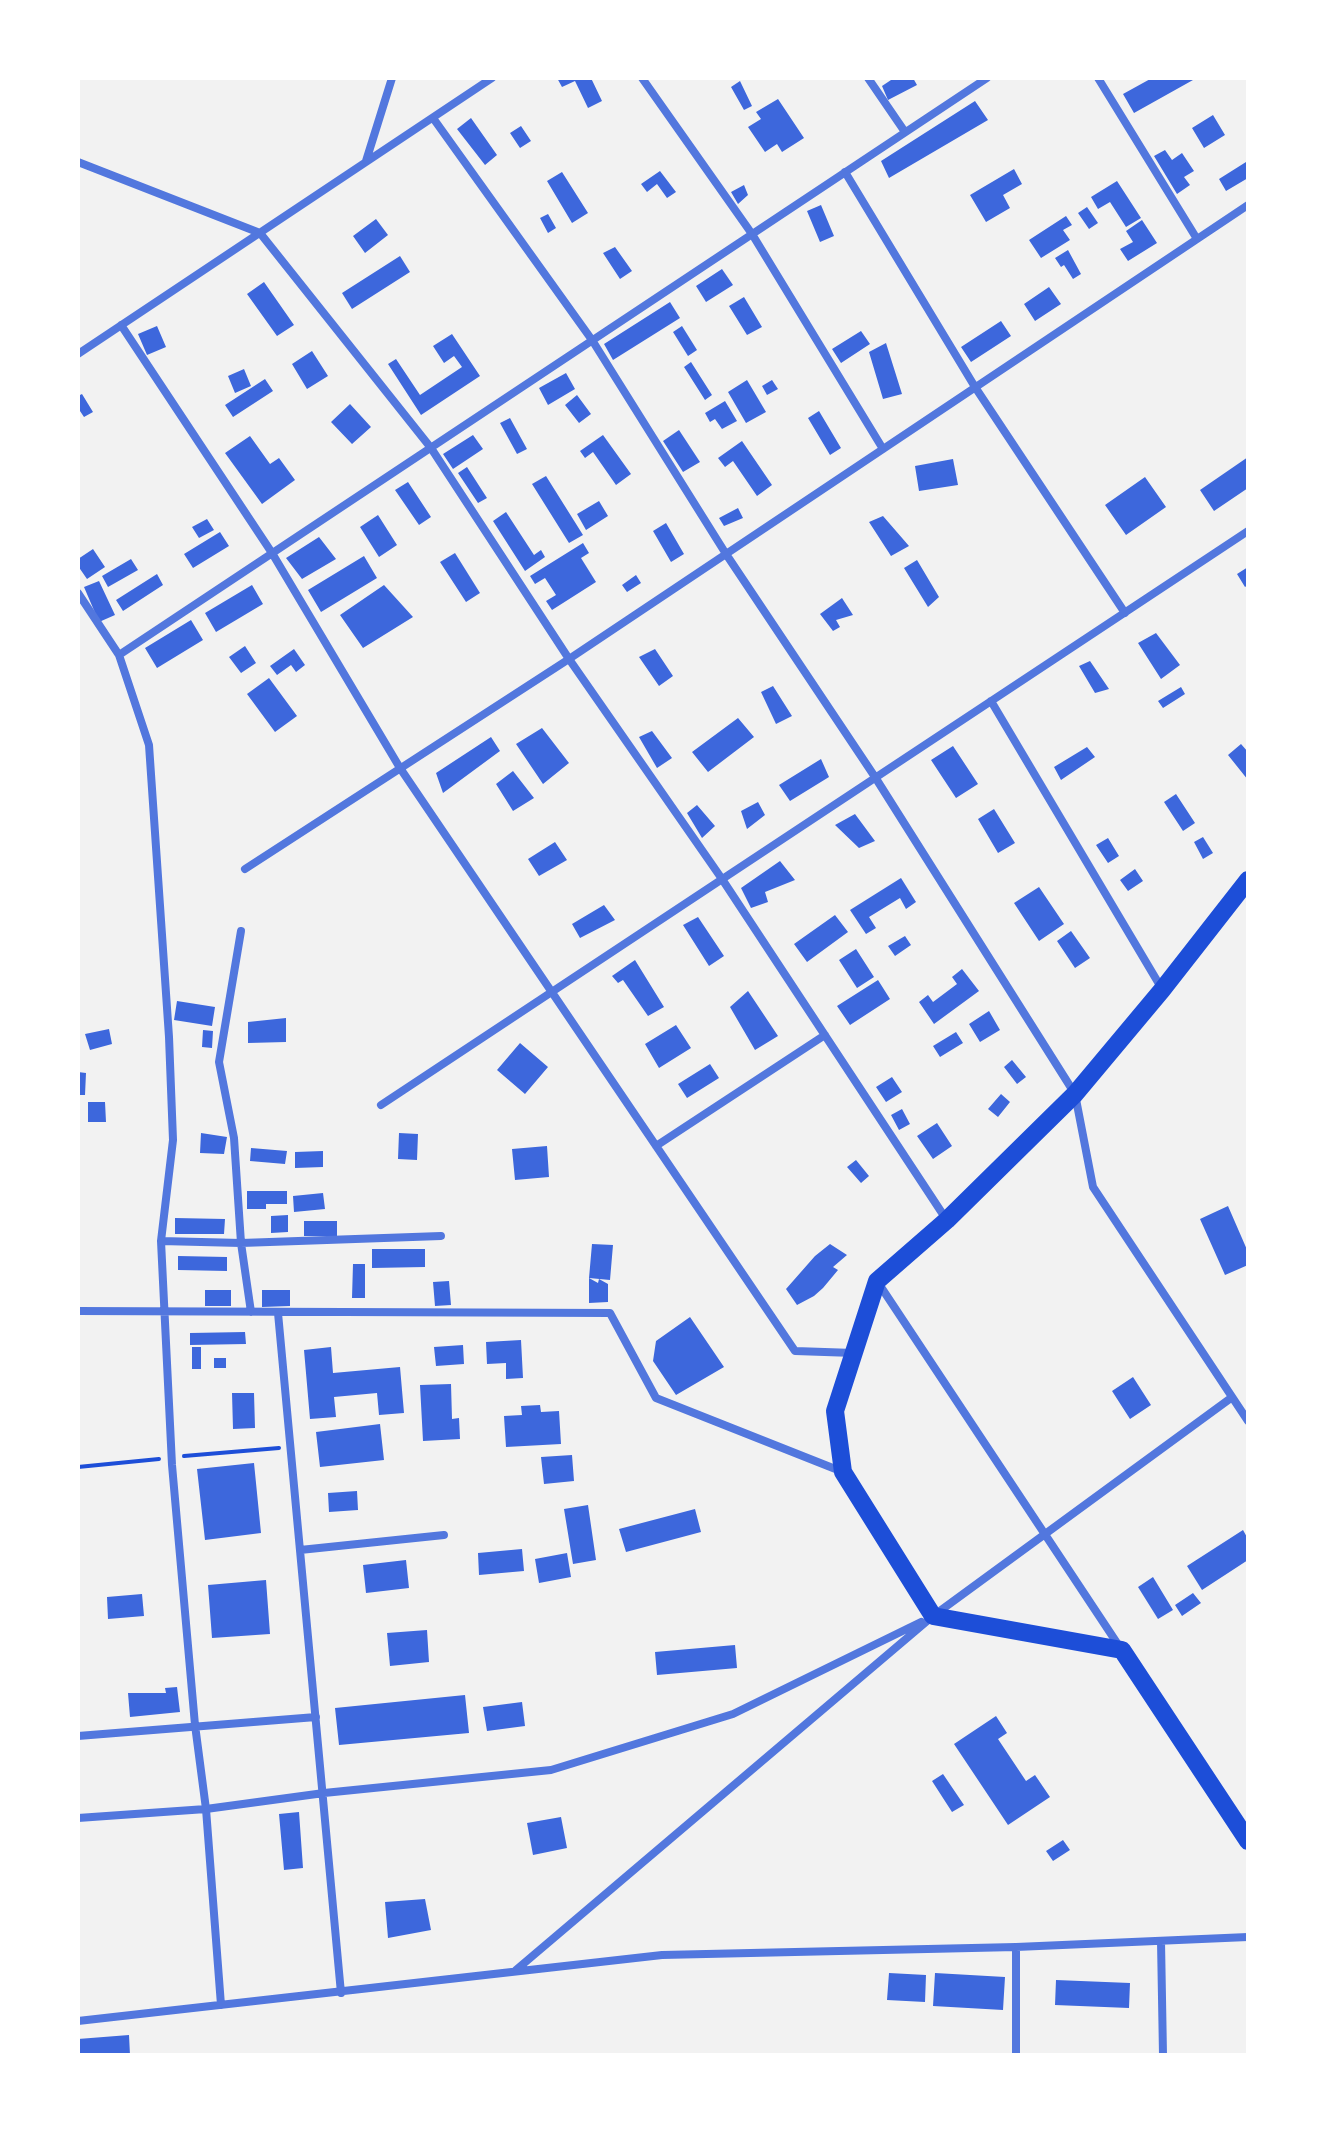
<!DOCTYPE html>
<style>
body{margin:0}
#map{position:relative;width:1326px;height:2133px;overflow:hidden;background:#f2f2f2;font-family:Commissioner,sans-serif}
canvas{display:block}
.frame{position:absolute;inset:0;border:80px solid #fff;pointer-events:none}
</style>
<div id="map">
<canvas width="1326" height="2133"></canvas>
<div class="frame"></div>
</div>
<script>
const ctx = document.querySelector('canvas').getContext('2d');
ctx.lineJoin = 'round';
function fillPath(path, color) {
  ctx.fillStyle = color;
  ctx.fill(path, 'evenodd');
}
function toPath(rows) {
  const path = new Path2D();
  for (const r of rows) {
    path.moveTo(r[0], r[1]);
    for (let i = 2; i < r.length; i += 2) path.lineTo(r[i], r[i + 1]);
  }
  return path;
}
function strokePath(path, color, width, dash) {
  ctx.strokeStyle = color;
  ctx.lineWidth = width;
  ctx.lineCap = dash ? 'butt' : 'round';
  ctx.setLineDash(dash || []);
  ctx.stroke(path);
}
const building = toPath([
 [557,78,591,78,602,101,588,108,575,81,562,87],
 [894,78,913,78,917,85,888,100,882,86],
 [1152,78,1191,78,1193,80,1134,113,1123,94],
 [740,81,752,106,744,110,731,87],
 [778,99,804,138,782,152,777,144,765,152,748,127,761,119,756,112],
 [975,101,988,120,889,178,881,161],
 [1213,115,1225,135,1204,148,1192,128],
 [471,118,497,155,485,165,457,129],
 [521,126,531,141,520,148,510,133],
 [1165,150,1172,160,1182,153,1194,171,1184,177,1190,185,1177,194,1154,156],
 [1246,162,1248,178,1226,191,1219,179],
 [1014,169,1022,184,1003,195,1010,208,986,222,970,195],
 [660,171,676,192,667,198,657,184,647,192,641,184],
 [562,172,588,213,572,223,547,181],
 [1117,181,1141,218,1126,227,1110,202,1098,209,1091,197],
 [744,185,748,195,738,204,731,192],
 [821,205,834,236,820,242,807,211],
 [1087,207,1098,223,1089,229,1078,213],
 [548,214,556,228,548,233,540,218],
 [1066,216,1072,225,1063,230,1070,240,1041,258,1029,240],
 [376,219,388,235,365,253,353,236],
 [1142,220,1157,243,1128,261,1120,249,1133,242,1126,231],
 [615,247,632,271,620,279,603,253],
 [1068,250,1081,274,1073,279,1064,265,1061,267,1055,258],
 [400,256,410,272,352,309,342,293],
 [722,269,733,285,706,302,696,286],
 [264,282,294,325,277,336,247,294],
 [1049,287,1061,304,1035,321,1024,304],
 [744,297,762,327,747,335,729,306],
 [670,302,680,318,613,360,604,344],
 [1001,321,1011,336,971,362,961,347],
 [157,326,166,347,147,355,138,334],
 [682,326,697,350,688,356,673,332],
 [861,331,870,344,841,363,832,349],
 [452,334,480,376,421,415,388,364,396,359,420,395,462,367,454,356,444,363,433,346],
 [886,343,902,394,883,399,869,352],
 [312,351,328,376,307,389,292,364],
 [691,362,712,395,705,400,684,367],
 [244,369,251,386,235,393,228,376],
 [566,373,575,389,548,405,539,388],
 [265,379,273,391,233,417,225,405],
 [747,380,766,412,746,423,728,392],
 [772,380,778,389,767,395,762,386],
 [82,394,93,412,84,417,78,408,78,396],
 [577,395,591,414,579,423,565,405],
 [725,401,737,421,722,429,715,419,710,422,705,413],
 [350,404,371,427,352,444,331,422],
 [819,411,841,448,830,455,808,418],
 [510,418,527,449,517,454,500,423],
 [679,430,700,462,683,472,663,441],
 [473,435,483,449,453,469,443,454],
 [603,435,631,474,616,485,593,452,585,458,580,451],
 [250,436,270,464,279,458,295,480,262,504,225,453],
 [742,441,772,485,757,496,733,461,725,467,718,458],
 [1248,457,1248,488,1214,511,1200,490],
 [953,459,958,485,919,491,915,466],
 [467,467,487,498,478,503,458,473],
 [546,476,583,535,569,543,532,484],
 [1145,477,1166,507,1126,535,1105,505],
 [408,482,431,517,419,525,395,490],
 [599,501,608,516,586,530,577,514],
 [738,508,743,518,724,526,719,518],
 [506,512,534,555,541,550,545,557,525,571,493,521],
 [378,515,397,545,379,557,360,527],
 [883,516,909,546,891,556,869,522],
 [207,519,214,530,199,538,192,527],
 [666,523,684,554,671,562,653,531],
 [220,532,229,546,193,568,184,554],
 [319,537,336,559,302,579,286,558],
 [583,543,589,553,581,558,596,582,552,610,546,601,556,595,545,578,535,584,530,576],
 [93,549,105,567,87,579,78,566,78,559],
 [455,553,480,593,466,602,440,562],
 [364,556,377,578,321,612,308,590],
 [131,559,138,570,108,587,102,576],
 [917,560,939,597,928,607,904,568],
 [1248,567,1248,585,1245,587,1237,574],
 [157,574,163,585,123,611,116,600],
 [636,575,641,583,627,592,622,585],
 [99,581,115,615,99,622,84,587],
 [252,585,263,604,216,632,205,613],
 [384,585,413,617,363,648,340,615],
 [842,598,853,615,836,620,840,627,833,631,820,614],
 [191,620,203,640,157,668,145,648],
 [1156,633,1180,665,1161,679,1138,643],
 [245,646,256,663,241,673,229,657],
 [294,649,305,665,296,672,291,665,277,675,270,666],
 [655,649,673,676,659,686,639,657],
 [1090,661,1109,689,1095,693,1079,666],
 [269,678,297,716,275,732,247,694],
 [773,686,792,716,776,724,761,692],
 [1181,687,1185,694,1163,708,1158,701],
 [738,718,754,737,708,772,692,752],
 [542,728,569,763,543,784,516,744],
 [652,731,672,758,657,768,639,737],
 [491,737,500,751,443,793,436,773],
 [1241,744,1248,752,1248,780,1228,755],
 [953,746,978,784,956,798,931,760],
 [1087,747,1095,757,1061,780,1054,767],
 [821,759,829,777,790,801,779,785],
 [513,771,534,798,513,811,496,784],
 [1176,794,1195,823,1183,831,1164,802],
 [758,802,765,815,747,829,741,811],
 [697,805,715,826,702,838,687,813],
 [994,809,1015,843,998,853,978,819],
 [855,814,875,841,859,848,835,825],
 [1203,837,1213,853,1203,859,1194,842],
 [1108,838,1119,856,1108,863,1096,845],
 [555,842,567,860,539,876,528,859],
 [780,861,795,880,765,892,768,902,751,908,741,888],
 [1135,869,1143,881,1128,891,1120,880],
 [901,878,916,902,906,909,900,898,869,917,876,928,866,934,850,910],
 [1039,887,1064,924,1039,941,1014,903],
 [604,905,615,920,580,938,572,924],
 [835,915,848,932,807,962,794,944],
 [698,917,724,956,709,966,683,925],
 [1071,931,1090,958,1075,968,1057,941],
 [905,936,911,945,895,956,888,946],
 [856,949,874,977,857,988,839,960],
 [635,960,664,1007,648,1016,623,980,618,983,612,976],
 [962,969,979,991,934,1024,919,1002,928,995,933,1002,957,984,952,977],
 [878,980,890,999,850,1025,837,1006],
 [748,991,778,1036,755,1050,730,1007],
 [177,1001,215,1007,212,1026,174,1020],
 [989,1011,1000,1030,980,1042,969,1024],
 [286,1018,286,1042,248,1043,248,1022],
 [676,1025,691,1048,659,1068,645,1044],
 [109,1029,112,1044,90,1050,85,1034],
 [203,1030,213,1031,212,1048,202,1047],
 [956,1032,963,1043,940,1057,933,1046],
 [520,1043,548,1067,525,1094,497,1070],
 [1012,1060,1026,1077,1017,1084,1004,1067],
 [710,1064,719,1078,687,1098,678,1084],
 [78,1072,86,1073,85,1095,78,1095],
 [892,1077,902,1092,886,1102,876,1087],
 [1001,1094,1010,1102,998,1117,988,1109],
 [88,1102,105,1102,106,1122,88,1122],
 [902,1109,910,1124,899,1130,891,1115],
 [937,1123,952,1146,933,1159,917,1136],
 [201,1133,227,1137,224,1154,200,1153],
 [399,1133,418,1134,417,1160,398,1159],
 [547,1146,549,1177,515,1180,512,1149],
 [251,1148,287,1151,285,1164,250,1161],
 [323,1151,323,1167,295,1168,295,1152],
 [856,1160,869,1176,861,1183,847,1167],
 [247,1191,287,1191,287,1204,266,1204,266,1209,247,1209],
 [323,1193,325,1209,294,1212,293,1196],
 [1228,1206,1248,1252,1248,1265,1225,1275,1200,1219],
 [288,1215,288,1232,271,1233,271,1216],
 [175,1218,225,1219,224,1234,175,1234],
 [304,1221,337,1221,337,1236,304,1236],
 [592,1244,613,1245,610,1280,589,1278],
 [830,1244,847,1255,833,1267,838,1270,823,1288,814,1296,797,1305,786,1289,815,1256],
 [372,1249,425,1249,425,1267,372,1268],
 [178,1256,227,1257,227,1271,178,1270],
 [353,1264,365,1264,365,1298,352,1298],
 [589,1278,598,1283,599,1279,608,1284,608,1302,589,1303],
 [449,1281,451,1305,435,1306,433,1282],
 [205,1290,231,1290,231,1306,205,1306],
 [262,1290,290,1290,290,1306,262,1307],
 [690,1317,724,1367,676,1395,653,1361,656,1341],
 [245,1332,246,1344,190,1345,190,1333],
 [521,1340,523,1378,506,1379,506,1363,487,1364,486,1342],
 [463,1345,464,1364,436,1366,434,1347],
 [192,1347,201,1347,201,1369,192,1369],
 [331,1347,333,1373,400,1367,404,1413,379,1415,377,1393,334,1397,336,1417,310,1419,304,1350],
 [214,1358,226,1358,226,1368,214,1368],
 [1133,1377,1151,1405,1130,1419,1112,1391],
 [451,1384,452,1419,459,1418,460,1439,423,1441,420,1385],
 [232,1393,254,1393,255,1428,233,1429],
 [540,1405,541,1412,559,1411,561,1444,506,1447,504,1416,522,1415,521,1406],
 [380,1424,384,1460,320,1467,316,1432],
 [572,1455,574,1481,544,1484,541,1457],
 [254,1463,261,1533,205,1540,197,1469],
 [357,1491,358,1510,329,1512,328,1493],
 [588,1505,596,1560,573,1564,564,1509],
 [695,1509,701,1532,626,1552,619,1529],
 [1243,1530,1248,1539,1248,1560,1202,1590,1187,1566],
 [522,1549,524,1571,479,1575,478,1553],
 [567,1553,571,1577,539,1583,535,1559],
 [406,1560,409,1588,366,1593,363,1565],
 [1153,1577,1173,1610,1158,1619,1138,1587],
 [266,1580,270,1634,212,1638,208,1585],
 [1193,1593,1201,1603,1182,1616,1175,1605],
 [142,1594,144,1616,108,1619,107,1597],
 [427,1630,429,1662,390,1666,387,1633],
 [735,1645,737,1668,657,1675,655,1652],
 [177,1687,180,1712,130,1717,128,1693,166,1693,165,1688],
 [465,1695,469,1733,339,1745,335,1708],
 [522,1702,525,1726,487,1731,483,1707],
 [996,1716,1007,1733,998,1739,1026,1781,1035,1775,1050,1797,1008,1825,954,1744],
 [943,1774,964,1805,952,1812,932,1781],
 [299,1812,303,1868,284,1870,279,1814],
 [561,1817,567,1848,533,1855,527,1823],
 [1063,1840,1070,1850,1053,1861,1046,1851],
 [425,1899,431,1930,388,1938,385,1902],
 [889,1973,926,1975,925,2002,887,2000],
 [935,1973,1005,1977,1003,2010,933,2006],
 [1056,1980,1130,1983,1129,2008,1055,2005],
 [129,2035,130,2055,78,2055,78,2039]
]);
const path = toPath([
 [184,1456,279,1448],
 [78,1467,159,1459]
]);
const minor = toPath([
 [642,78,752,234,883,449],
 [868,78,905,132],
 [1098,78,1197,239],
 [433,118,592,340,726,554,875,777,1075,1094,1093,1187,1248,1421],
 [366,161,392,78],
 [78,162,260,233,431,448,569,659,722,879,946,1219],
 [845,172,975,387,1125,613],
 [121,325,272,553,400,768,795,1351,854,1353],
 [78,354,492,78],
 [78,593,119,655],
 [991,701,1162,989],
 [245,869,569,659,1248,205],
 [241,931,219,1062,234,1138,241,1243,251,1312],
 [381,1105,1248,531],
 [656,1146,825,1035],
 [161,1241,241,1243,441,1236],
 [879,1284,1119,1646],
 [78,1311,610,1313,656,1398,843,1472],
 [278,1313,341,1993],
 [300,1550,444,1535],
 [78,1736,316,1717],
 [78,1818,206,1809,324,1793,551,1770,733,1714,921,1622],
 [1161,1941,1163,2055],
 [1016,1947,1016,2055],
 [516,1970,933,1616,1231,1398],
 [221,2005,206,1809,195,1725,172,1465,161,1241,173,1140,169,1037,149,745,119,655,987,78],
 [78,2021,662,1955,1016,1947,1248,1937]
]);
const primary = toPath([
 [1248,880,1162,990,1075,1094,947,1220,877,1281,835,1411,843,1472,933,1616,1122,1650,1248,1841]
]);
fillPath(building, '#3d67dc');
strokePath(path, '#1d4ed8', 4);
strokePath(minor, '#5277de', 8);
strokePath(primary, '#1d4ed8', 18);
</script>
